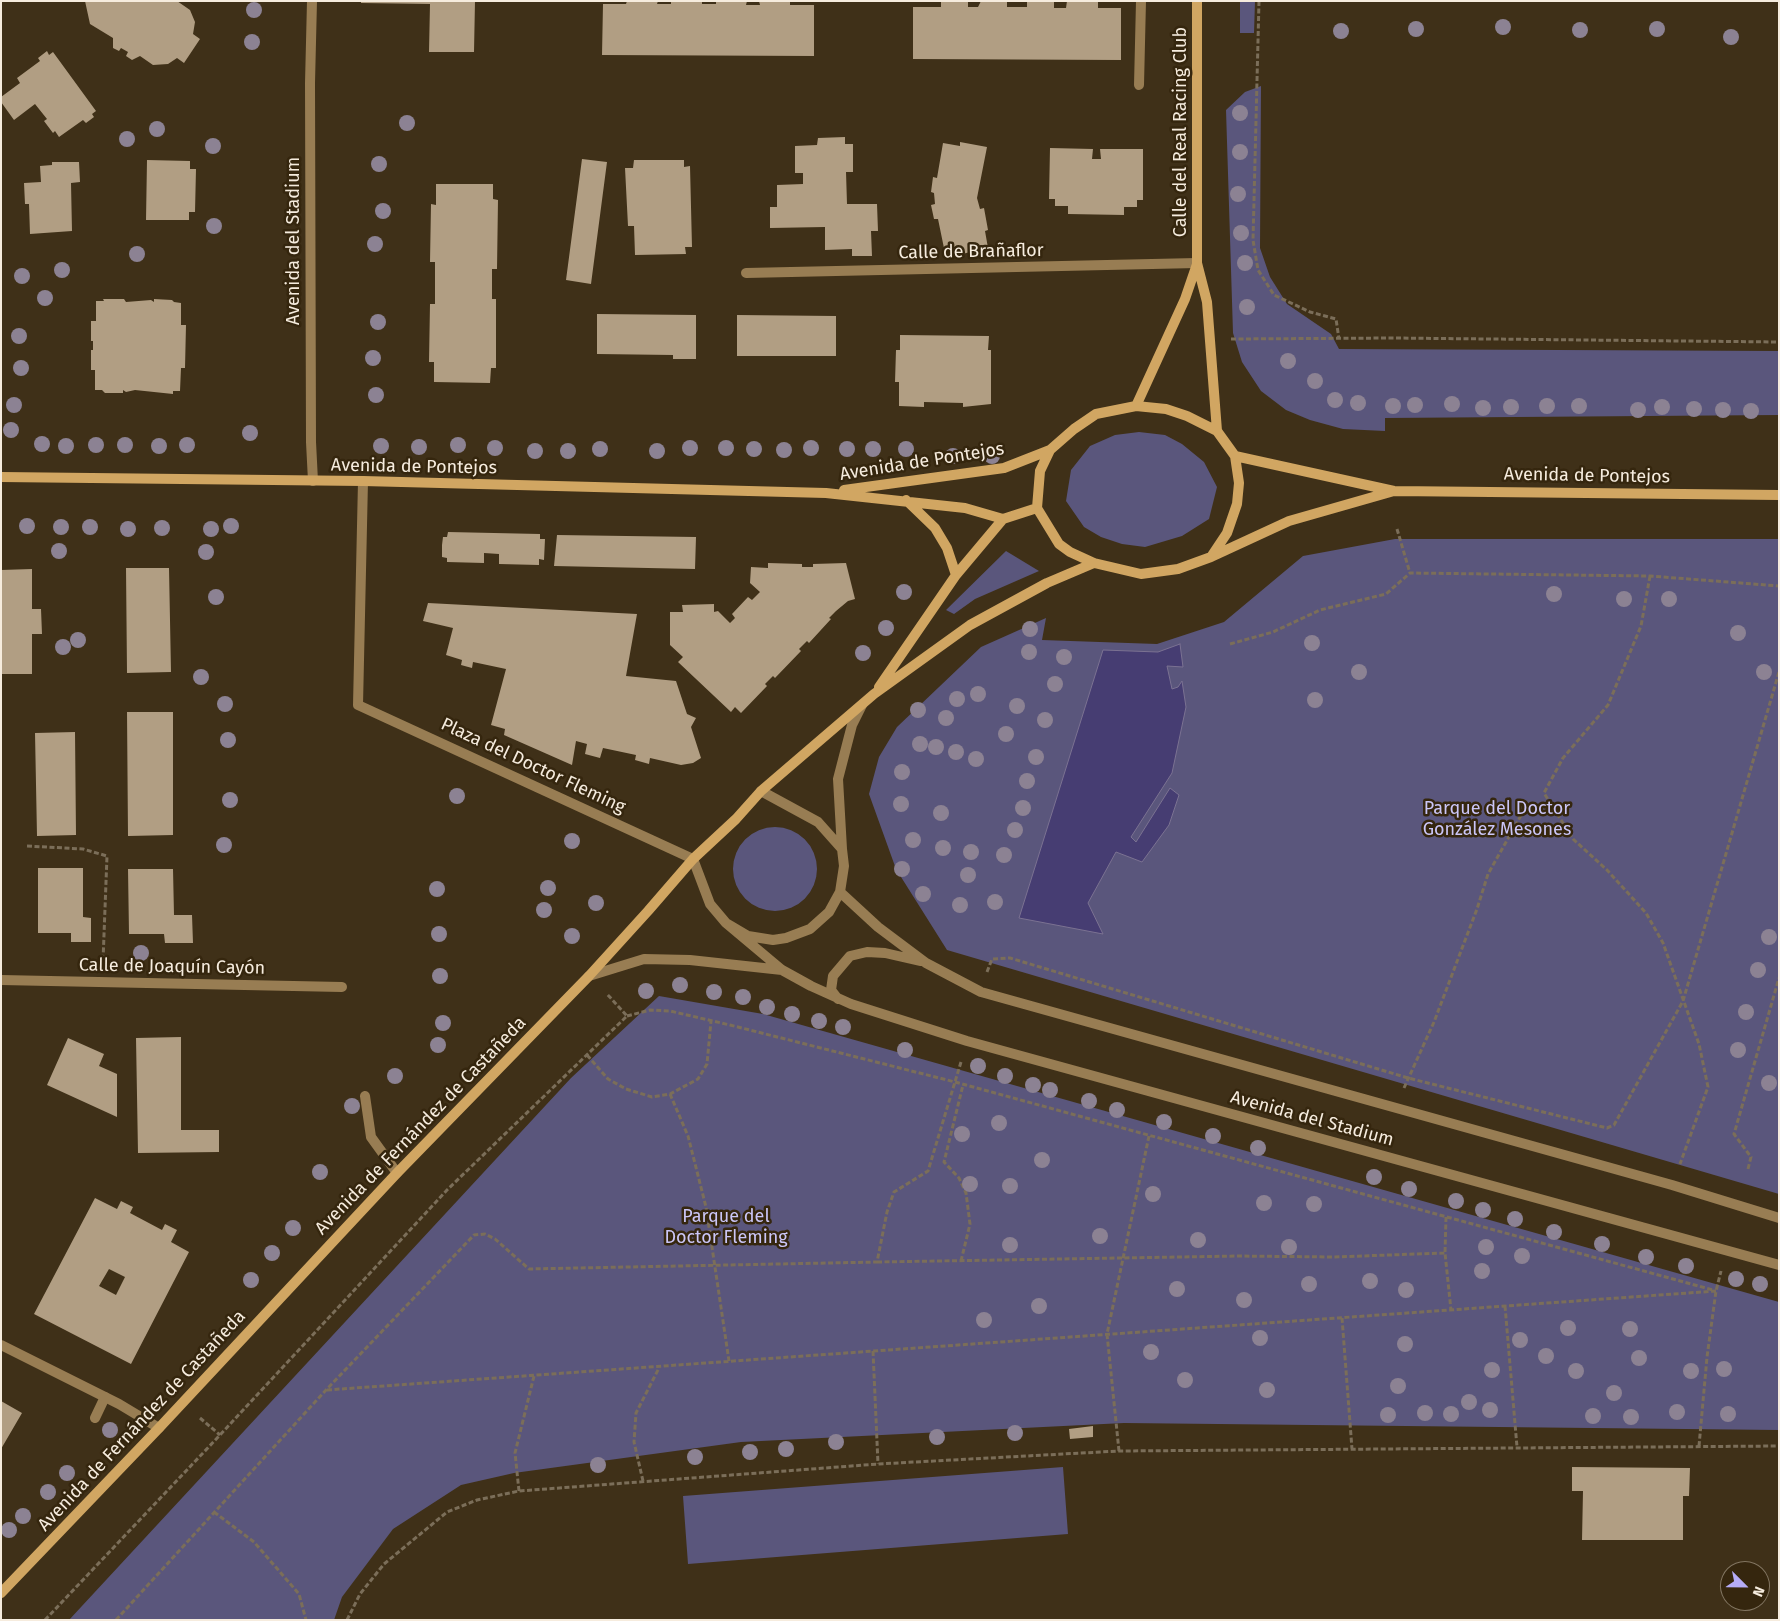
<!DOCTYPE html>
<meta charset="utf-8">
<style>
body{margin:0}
#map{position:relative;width:1780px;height:1621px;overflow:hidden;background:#3f3018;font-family:"Fira Sans",sans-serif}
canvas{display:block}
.frame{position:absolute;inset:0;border:2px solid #f6ecde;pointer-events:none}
.north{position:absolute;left:1720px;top:1561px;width:50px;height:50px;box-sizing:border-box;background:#35260e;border:1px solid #827561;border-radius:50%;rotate:113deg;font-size:14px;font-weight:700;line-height:20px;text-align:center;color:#f6ecde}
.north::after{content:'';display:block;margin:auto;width:18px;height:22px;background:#b5acf8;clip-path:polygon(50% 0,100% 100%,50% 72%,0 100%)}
</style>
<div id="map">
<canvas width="1780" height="1621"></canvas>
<div class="frame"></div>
<div class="north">N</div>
</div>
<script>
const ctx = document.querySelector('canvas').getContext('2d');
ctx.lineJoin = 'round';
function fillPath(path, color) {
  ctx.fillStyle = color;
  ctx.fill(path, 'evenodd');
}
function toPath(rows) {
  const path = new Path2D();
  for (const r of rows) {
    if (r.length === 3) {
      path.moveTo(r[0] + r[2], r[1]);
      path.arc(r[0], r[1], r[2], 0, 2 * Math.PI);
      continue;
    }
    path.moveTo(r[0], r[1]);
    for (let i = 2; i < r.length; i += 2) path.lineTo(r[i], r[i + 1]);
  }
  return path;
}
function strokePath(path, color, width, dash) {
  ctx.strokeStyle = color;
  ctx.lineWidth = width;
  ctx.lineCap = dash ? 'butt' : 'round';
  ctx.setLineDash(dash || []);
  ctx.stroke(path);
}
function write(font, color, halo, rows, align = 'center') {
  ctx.font = font + ' "Fira Sans",sans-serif';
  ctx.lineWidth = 5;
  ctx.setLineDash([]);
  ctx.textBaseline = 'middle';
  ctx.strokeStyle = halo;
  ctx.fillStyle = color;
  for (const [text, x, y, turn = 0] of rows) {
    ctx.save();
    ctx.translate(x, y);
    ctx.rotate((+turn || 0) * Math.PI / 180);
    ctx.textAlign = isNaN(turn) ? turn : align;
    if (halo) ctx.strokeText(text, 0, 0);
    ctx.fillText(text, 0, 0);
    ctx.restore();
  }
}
const green = toPath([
 [1240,1,1255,1,1254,33,1240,33],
 [1261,86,1260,248,1270,277,1287,304,1331,334,1339,349,1779,351,1779,415,1385,418,1385,431,1343,429,1310,420,1286,410,1261,391,1242,362,1233,333,1226,110,1245,92],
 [1139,432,1165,435,1182,444,1204,462,1217,487,1209,519,1182,536,1145,547,1122,544,1101,537,1084,527,1066,501,1071,470,1090,446,1115,435],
 [1395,539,1779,539,1779,1194,947,950,896,869,869,794,879,757,897,727,981,647,1046,618,1042,640,1157,644,1224,622,1303,556],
 [1006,551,1039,571,975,599,954,614,946,610],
 [775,869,42],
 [659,996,763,1014,1779,1302,1779,1430,1124,1423,741,1442,514,1473,461,1485,393,1529,342,1597,334,1620,69,1620,571,1078],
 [1063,1467,1068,1534,688,1564,683,1496]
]);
const water = toPath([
 [1180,644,1183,667,1167,666,1172,689,1178,687,1182,681,1186,707,1172,773,1131,837,1136,842,1170,788,1179,795,1169,825,1142,862,1116,852,1088,903,1103,934,1019,918,1103,650,1158,652,1180,644]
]);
const building = toPath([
 [85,1,177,1,190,10,195,22,193,34,200,39,184,63,177,58,168,64,153,65,140,56,132,60,126,56,128,52,121,48,119,51,113,48,113,38,90,24],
 [361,1,475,1,474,52,429,52,430,4,361,3],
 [627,1,658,1,657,4,671,4,671,1,702,1,702,4,716,4,716,1,747,1,746,5,760,5,759,1,790,1,790,5,814,5,814,56,602,55,603,4,626,4],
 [941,1,968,1,968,7,978,7,981,1,1007,1,1007,7,1027,7,1027,1,1054,1,1054,8,1066,8,1067,1,1098,1,1098,8,1121,8,1121,60,913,59,913,7,941,7],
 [47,51,49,55,53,52,96,111,92,114,94,117,86,123,83,120,59,137,55,131,53,133,44,121,47,119,35,104,14,120,1,102,1,97,20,83,17,78,40,61,38,58],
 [845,137,845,144,853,144,853,172,846,172,847,204,877,204,878,231,871,231,872,256,852,256,852,249,825,250,825,227,770,228,770,207,777,207,777,185,803,184,803,173,795,173,795,146,817,145,818,138],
 [960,142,987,147,977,198,980,209,984,208,988,230,985,231,988,248,962,254,961,250,945,253,938,219,934,219,931,205,935,204,934,193,931,192,933,177,937,178,943,143,960,146],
 [1050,148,1093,149,1092,159,1101,159,1100,149,1143,149,1143,200,1137,200,1137,207,1124,207,1124,215,1068,214,1068,206,1055,206,1055,199,1049,199],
 [582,159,607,162,591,284,566,280],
 [147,160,190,161,190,169,196,169,195,212,189,212,189,220,146,220],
 [634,160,684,160,684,167,690,166,692,247,685,247,686,254,635,255,634,226,628,226,625,168,633,168],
 [52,162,79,162,80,182,71,183,72,231,30,234,29,204,25,204,24,183,41,182,40,166,52,165],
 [436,184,493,184,493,199,498,200,497,269,492,269,492,299,496,299,496,368,491,368,490,383,434,382,434,362,429,362,430,304,435,304,435,262,430,262,431,204,436,205],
 [103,299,124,299,126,302,151,300,154,302,154,299,172,300,174,302,181,303,181,325,186,325,185,368,181,368,180,391,173,391,173,394,135,390,126,392,123,390,123,393,105,393,102,390,95,390,95,370,91,370,91,350,93,350,93,341,91,341,91,321,96,321,96,301,104,301],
 [597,314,696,315,696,359,673,359,673,355,597,354],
 [737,315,836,316,836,356,737,356],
 [900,335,989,336,988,350,991,350,991,404,963,407,963,403,924,402,924,407,899,406,899,382,895,382,896,350,900,350],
 [448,532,540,534,540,539,545,539,544,560,539,559,539,565,499,564,499,554,484,553,484,563,447,562,447,558,442,557,442,545,443,537,447,537],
 [557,535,696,537,695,569,554,566],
 [768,563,802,564,802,567,813,567,813,564,846,563,855,599,848,601,836,611,829,618,831,619,809,643,807,641,799,649,801,651,775,678,773,676,765,684,767,686,741,713,735,707,731,712,678,662,683,657,670,645,670,612,683,612,682,605,714,604,714,612,718,611,730,623,735,618,732,614,748,597,752,600,760,592,750,583,751,567,768,568],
 [126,568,169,568,171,672,127,673],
 [32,569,32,609,41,609,42,634,32,634,32,674,1,674,1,570],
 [428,603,637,614,626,676,676,681,687,714,696,718,691,727,701,758,693,763,681,765,650,758,649,764,635,760,636,755,603,748,600,758,585,754,587,744,576,741,572,765,504,735,505,729,491,725,506,669,473,662,472,668,461,665,462,660,446,655,453,628,423,621],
 [127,712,173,712,173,835,128,836],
 [75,732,76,835,37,836,35,733],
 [38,868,83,868,83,917,91,918,91,942,71,942,71,933,38,933],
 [128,869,173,869,174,915,192,915,193,943,165,943,164,934,129,934],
 [181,1037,181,1130,219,1130,219,1152,138,1153,136,1038],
 [68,1038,104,1054,99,1066,117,1074,117,1117,47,1085],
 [95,1198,117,1209,121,1201,133,1207,130,1213,162,1230,165,1224,177,1230,171,1242,189,1252,131,1364,34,1314],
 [109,1269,125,1277,116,1295,99,1286],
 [1,1401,22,1413,1,1449],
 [1093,1426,1093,1437,1070,1439,1069,1429],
 [1572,1467,1690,1468,1689,1496,1683,1496,1683,1540,1582,1540,1583,1491,1572,1491]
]);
const path = toPath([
 [1259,1,1253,240,1258,270,1274,295,1310,312,1336,319,1339,339],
 [1231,339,1393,338,1779,342],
 [1397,529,1410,573],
 [1650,576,1641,626,1608,705,1563,758,1544,793,1573,839,1607,870,1646,913,1663,943,1699,1044,1708,1087,1680,1164],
 [1230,644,1273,632,1320,610,1386,594,1410,573,1650,576,1779,586],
 [27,846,83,849,107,856,103,961],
 [987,972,992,959,1010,958,1408,1078,1607,1128,1614,1125,1683,1001,1779,672],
 [627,1016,650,1010,670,1011,730,1025,955,1082,1713,1290],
 [587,1055,608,1079,626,1089,652,1097,670,1094,698,1079,707,1064,711,1021],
 [1404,1088,1434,1022,1477,909,1488,874,1528,803],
 [670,1094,688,1136,706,1207,729,1361],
 [1748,1169,1751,1157,1734,1134,1779,978],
 [1446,1217,1445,1253,1451,1310],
 [961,1261,970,1224,966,1193,959,1178,944,1162,963,1085],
 [877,1262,1237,1256,1333,1257,1445,1253],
 [1505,1306,1517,1447],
 [1342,1318,1352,1449],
 [873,1351,878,1464],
 [327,1390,1716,1291],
 [200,1418,220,1435],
 [1699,1446,1707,1357,1716,1291,1721,1271],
 [1119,1451,1107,1334,1149,1136],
 [643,1481,634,1442,636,1413,660,1366],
 [519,1491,515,1453,534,1376],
 [214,1512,254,1542,299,1594,306,1620],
 [45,1620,220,1435,447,1190,627,1016,607,994],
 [116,1620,326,1390,474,1235,485,1234,495,1239,529,1269,877,1262,887,1212,894,1192,928,1171,961,1062],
 [347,1620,360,1594,384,1564,447,1512,477,1500,519,1491,878,1464,1119,1451,1779,1446]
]);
const service = toPath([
 [1139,85,1141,1],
 [95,1418,105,1397]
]);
const minor = toPath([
 [312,1,310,83,311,442,313,481],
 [746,273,1197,263],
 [363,481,358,705,693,859,710,904,726,923,748,936,773,940,786,938,810,929,829,912,840,892,844,866,842,849,818,822,761,791],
 [842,849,838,779,852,725,862,705],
 [840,892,878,927,926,963,981,992,1672,1185,1779,1218],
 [726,923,782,970,811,986,851,1004,967,1041,1779,1265],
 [589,976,644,959,690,960,782,970],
 [1,980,342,987],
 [838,999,831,990,833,976,850,956,867,952,885,953,920,961],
 [365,1096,371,1137,397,1173],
 [1,1345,119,1404,159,1428]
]);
const secondary = toPath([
 [1197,1,1197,263,1207,302,1217,431],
 [1136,406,1185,299,1197,264],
 [1235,456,1394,491,1779,495],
 [1,477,363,481,826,493,965,508,1003,519],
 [844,490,1004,468,1050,450],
 [906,500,935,528,947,548,956,575],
 [1211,557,1227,533,1237,504,1239,483,1235,456,1217,431,1187,416,1166,409,1136,406,1096,414,1074,429,1050,450,1040,471,1037,508,1059,544,1070,552,1094,563,1141,574,1178,569,1211,557,1289,521,1394,491],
 [879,687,956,575,1003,519,1037,508],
 [1,1593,159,1428,397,1173,589,976,648,911,693,859,736,819,761,791,874,694,970,625,1047,583,1094,563]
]);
const trees = [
 [254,10],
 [1503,27],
 [1416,29],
 [1657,29],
 [1580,30],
 [1341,31],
 [1731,37],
 [252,42],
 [1240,113],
 [407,123],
 [157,129],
 [127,139],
 [213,146],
 [1240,152],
 [379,164],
 [1238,194],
 [383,211],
 [214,226],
 [1241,233],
 [375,244],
 [137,254],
 [1245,263],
 [62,270],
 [22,276],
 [45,298],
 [1247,307],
 [378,322],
 [19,336],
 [373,358],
 [1288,361],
 [21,368],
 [1315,381],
 [376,395],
 [1335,400],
 [1358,403],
 [1452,404],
 [14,405],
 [1415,405],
 [1393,406],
 [1547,406],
 [1579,406],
 [1511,407],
 [1662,407],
 [1483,408],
 [1694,409],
 [1638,410],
 [1723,410],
 [1751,411],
 [11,430],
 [250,433],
 [42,444],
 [96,445],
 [125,445],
 [187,445],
 [458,445],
 [66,446],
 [159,446],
 [381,446],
 [419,447],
 [495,448],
 [690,448],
 [726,448],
 [811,448],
 [600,449],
 [754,449],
 [847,449],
 [873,449],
 [906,449],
 [784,450],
 [535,451],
 [568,451],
 [657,451],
 [953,456],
 [992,456],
 [27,526],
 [231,526],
 [61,527],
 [90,527],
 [162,528],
 [128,529],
 [211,529],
 [59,551],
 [206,552],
 [904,592],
 [1554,594],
 [216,597],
 [1624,599],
 [1669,599],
 [886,628],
 [1030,629],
 [1738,633],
 [78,640],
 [1312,643],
 [63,647],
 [1029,652],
 [863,653],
 [1064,657],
 [1359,672],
 [1764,672],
 [201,677],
 [1055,684],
 [978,694],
 [957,699],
 [1315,700],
 [225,704],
 [1017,706],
 [918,710],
 [946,718],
 [1045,720],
 [1006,734],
 [228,740],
 [920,744],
 [936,747],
 [956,752],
 [1036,757],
 [976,759],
 [902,772],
 [1027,781],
 [457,796],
 [230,800],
 [901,804],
 [1023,808],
 [941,813],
 [1015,830],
 [913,840],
 [572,841],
 [224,845],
 [943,848],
 [971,852],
 [1004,855],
 [902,869],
 [968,875],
 [548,888],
 [437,889],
 [923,894],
 [995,902],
 [596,903],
 [960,905],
 [544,910],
 [439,934],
 [572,936],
 [1769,937],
 [141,953],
 [1758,970],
 [440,976],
 [680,985],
 [646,991],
 [714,992],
 [743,997],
 [767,1007],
 [1746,1012],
 [792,1014],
 [819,1021],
 [443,1023],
 [843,1027],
 [438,1045],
 [905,1050],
 [1738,1050],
 [978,1066],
 [395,1076],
 [1005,1076],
 [1769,1083],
 [1033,1085],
 [1050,1090],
 [1089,1101],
 [352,1106],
 [1117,1110],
 [1164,1122],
 [999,1123],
 [962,1134],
 [1213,1136],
 [1258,1148],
 [1042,1160],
 [320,1172],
 [1374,1177],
 [970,1184],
 [1010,1186],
 [1409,1189],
 [1153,1194],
 [1456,1201],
 [1264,1203],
 [1314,1204],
 [1483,1210],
 [1515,1219],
 [293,1228],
 [1554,1232],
 [1100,1236],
 [1198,1240],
 [1602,1244],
 [1010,1245],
 [1289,1247],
 [1486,1247],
 [272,1253],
 [1522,1256],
 [1646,1257],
 [1686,1266],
 [1482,1271],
 [1736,1279],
 [251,1280],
 [1370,1281],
 [1309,1284],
 [1760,1284],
 [1177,1289],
 [1406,1290],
 [1244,1300],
 [1039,1306],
 [984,1320],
 [1568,1328],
 [1630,1329],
 [1260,1338],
 [1520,1340],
 [1405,1344],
 [1151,1352],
 [1546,1356],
 [1639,1358],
 [1724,1369],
 [1492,1370],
 [1576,1371],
 [1691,1371],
 [1185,1380],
 [1398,1386],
 [1267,1390],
 [1614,1393],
 [1469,1402],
 [1490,1410],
 [1677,1412],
 [1425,1413],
 [1451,1414],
 [1728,1414],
 [1388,1415],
 [1593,1416],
 [1631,1417],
 [110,1430],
 [1015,1433],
 [937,1437],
 [836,1442],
 [786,1449],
 [750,1452],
 [695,1457],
 [598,1465],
 [67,1473],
 [48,1492],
 [23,1516],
 [9,1530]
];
const streetNames = [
 ["Calle del Real Racing Club",1181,132,-90],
 ["Avenida del Stadium",294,241,-90],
 ["Calle de Brañaflor",971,252,-1],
 ["Avenida de Pontejos",922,462,-9],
 ["Avenida de Pontejos",414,467,1],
 ["Avenida de Pontejos",1587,476,1],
 ["Plaza del Doctor Fleming",533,766,25],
 ["Calle de Joaquín Cayón",172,967,1],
 ["Avenida del Stadium",1312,1119,15],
 ["Avenida de Fernández de Castañeda",421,1126,-46],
 ["Avenida de Fernández de Castañeda",142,1421,-47]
];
const parkNames = [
 ["Parque del Doctor",1497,809],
 ["González Mesones",1497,830],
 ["Parque del",726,1217],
 ["Doctor Fleming",726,1238]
];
fillPath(green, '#5a567c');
fillPath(water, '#463d72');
strokePath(water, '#7b7292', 1);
fillPath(building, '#b19e83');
strokePath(path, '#7b6e59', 3, [5, 2.5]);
strokePath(service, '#987d53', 10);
strokePath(minor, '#987d53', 10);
strokePath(secondary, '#d1a662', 10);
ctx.fillStyle = '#8c8293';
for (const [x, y] of trees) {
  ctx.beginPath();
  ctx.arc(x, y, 8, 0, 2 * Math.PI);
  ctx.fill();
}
write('18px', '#f6ecde', '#35260e', streetNames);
write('18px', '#cbc6f8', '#35260e', parkNames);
</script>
